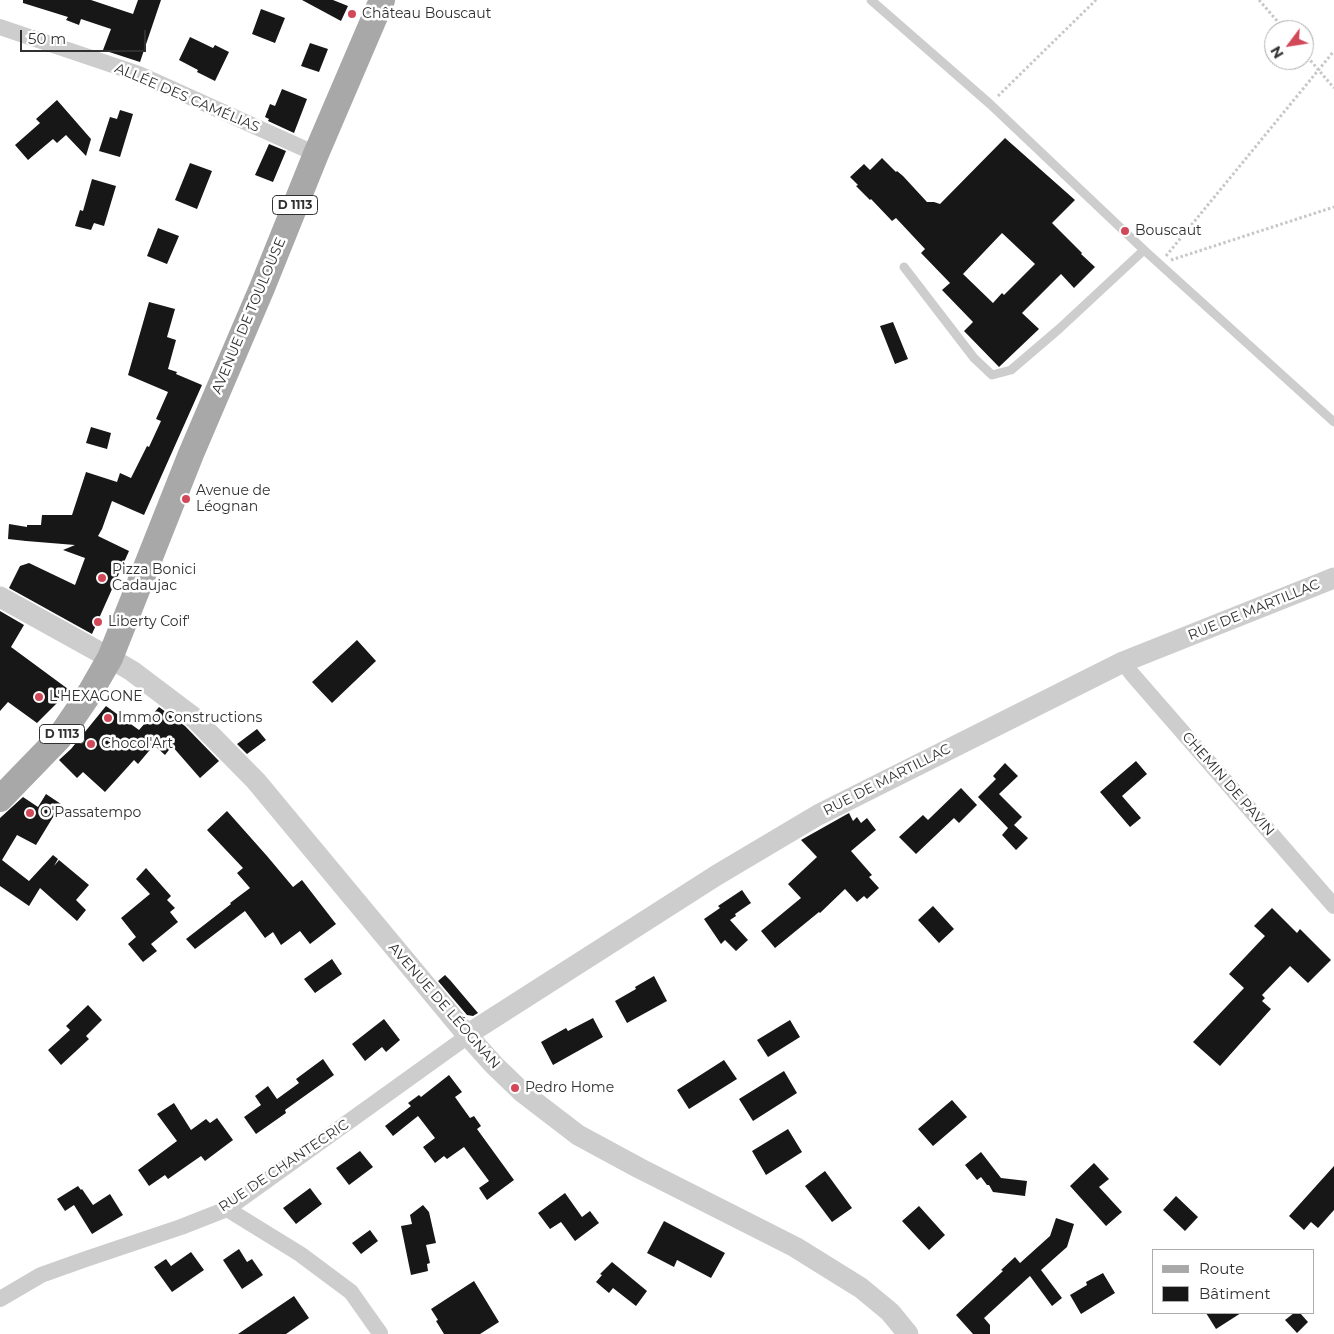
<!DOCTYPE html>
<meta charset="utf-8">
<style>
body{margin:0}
#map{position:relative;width:1334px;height:1334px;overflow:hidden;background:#fff;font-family:Montserrat,sans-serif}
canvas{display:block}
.legend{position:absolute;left:1152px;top:1249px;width:162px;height:65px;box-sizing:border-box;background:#fff;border:1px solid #acacac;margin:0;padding:6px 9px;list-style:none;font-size:15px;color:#303030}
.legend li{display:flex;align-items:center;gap:10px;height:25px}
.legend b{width:25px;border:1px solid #acacac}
.north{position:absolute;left:1264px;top:20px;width:50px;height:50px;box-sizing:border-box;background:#fff;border:1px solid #acacac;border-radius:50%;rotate:239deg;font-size:14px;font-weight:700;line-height:20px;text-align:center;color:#303030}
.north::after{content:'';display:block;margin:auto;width:18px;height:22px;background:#d14858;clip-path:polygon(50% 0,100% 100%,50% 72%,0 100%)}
.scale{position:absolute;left:20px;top:30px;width:126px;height:22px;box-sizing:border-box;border:2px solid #303030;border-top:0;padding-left:6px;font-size:15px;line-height:18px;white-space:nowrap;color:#303030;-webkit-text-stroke:4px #fff;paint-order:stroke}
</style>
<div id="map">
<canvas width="1334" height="1334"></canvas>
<ul class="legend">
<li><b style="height:6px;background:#a8a8a8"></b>Route</li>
<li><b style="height:14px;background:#171717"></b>Bâtiment</li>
</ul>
<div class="north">N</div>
<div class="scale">50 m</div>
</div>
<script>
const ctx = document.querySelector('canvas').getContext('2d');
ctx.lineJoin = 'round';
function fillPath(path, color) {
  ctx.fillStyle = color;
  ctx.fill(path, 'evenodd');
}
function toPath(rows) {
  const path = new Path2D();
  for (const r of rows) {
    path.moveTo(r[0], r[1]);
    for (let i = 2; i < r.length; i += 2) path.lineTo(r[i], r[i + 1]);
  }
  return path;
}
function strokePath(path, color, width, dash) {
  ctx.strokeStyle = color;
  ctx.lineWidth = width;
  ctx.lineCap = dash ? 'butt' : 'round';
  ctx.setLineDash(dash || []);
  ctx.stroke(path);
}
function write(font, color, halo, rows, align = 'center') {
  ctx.font = font + ' Montserrat,sans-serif';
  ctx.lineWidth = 5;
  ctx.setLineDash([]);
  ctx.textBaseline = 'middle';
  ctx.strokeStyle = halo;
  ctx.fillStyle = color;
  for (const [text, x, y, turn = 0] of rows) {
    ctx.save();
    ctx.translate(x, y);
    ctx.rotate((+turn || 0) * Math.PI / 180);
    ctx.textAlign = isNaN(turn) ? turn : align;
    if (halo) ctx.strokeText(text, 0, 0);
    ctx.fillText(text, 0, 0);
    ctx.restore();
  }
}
const building = toPath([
 [23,0,91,0,133,14,138,0,161,0,140,62,103,50,111,29,81,19,79,25,66,20,68,17,23,3],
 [302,0,333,0,348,6,341,21],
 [261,9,285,18,275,43,252,34],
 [190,37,213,48,215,45,229,52,215,81,197,72,198,70,179,60],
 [310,43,328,49,319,72,301,66],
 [282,89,307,99,294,133,268,121,269,119,265,117,270,104,275,106],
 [57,100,91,139,86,156,66,135,57,143,53,139,28,160,15,145,40,123,36,119],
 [120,110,133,114,120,157,99,151,110,117,117,119],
 [1005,138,1075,200,1052,223,1082,253,1081,254,1095,267,1074,288,1061,274,1022,313,1039,329,999,367,964,331,973,322,942,290,950,283,921,253,925,249,896,218,892,221,871,199,870,200,856,186,858,185,850,177,864,164,870,170,882,158,896,172,897,171,903,176,927,202,934,202,940,204],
 [1002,233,1035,264,1004,295,1002,293,993,303,963,274],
 [269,144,286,151,273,182,255,175],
 [190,163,212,171,197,209,175,200],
 [92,179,116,186,104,226,94,223,91,230,75,226,80,210,83,211],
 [158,228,179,236,167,264,147,256],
 [149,302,175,309,167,337,176,340,168,369,177,372,176,374,202,385,144,515,112,501,102,529,98,536,129,551,92,634,9,588,20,566,29,563,75,585,85,558,63,550,75,545,26,541,8,539,9,524,27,527,27,525,41,525,42,515,72,515,86,472,117,482,120,473,131,478,147,446,149,447,161,421,156,419,168,392,128,375],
 [893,322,908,359,895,364,880,326],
 [91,427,111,433,107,449,86,443],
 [0,611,24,625,11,647,68,689,60,700,37,723,8,702,0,711],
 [357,640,376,661,332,703,312,682],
 [106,706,139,730,159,707,185,726,219,761,200,778,172,746,165,755,154,745,138,764,134,760,105,792,83,772,77,778,59,760,71,749],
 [257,729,266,740,247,754,237,744],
 [1136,761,1147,774,1122,796,1141,818,1130,827,1100,792],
 [1005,763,1018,776,999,794,1022,817,1014,825,1028,838,1016,850,1002,835,1008,828,978,797,996,779,993,776],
 [961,788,977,805,959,823,954,818,916,854,899,837,923,815,928,820],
 [46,794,61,804,36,845,17,835,2,860,29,881,53,855,58,859,54,866,59,860,89,885,76,900,86,910,77,921,40,888,29,906,0,886,0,818,23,797,38,807],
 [227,811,267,856,293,887,302,880,336,924,310,944,300,931,281,945,273,932,265,938,245,911,195,949,186,939,231,904,230,903,250,888,237,873,243,868,207,830],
 [849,813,853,821,857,817,861,823,867,818,876,830,851,851,872,875,869,877,879,888,867,899,864,896,857,902,845,889,820,913,819,912,775,948,761,931,801,898,788,884,817,857,801,840],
 [146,868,171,896,167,900,175,908,170,912,178,922,151,944,157,951,143,962,128,944,136,937,121,918,150,894,136,879],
 [742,890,751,903,735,914,736,916,730,920,748,940,736,951,725,940,721,944,704,919,720,908,718,906],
 [933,906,954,929,939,943,918,920],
 [1272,908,1297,933,1300,929,1331,960,1308,983,1290,966,1262,995,1265,998,1262,1001,1271,1009,1220,1066,1193,1042,1244,988,1229,974,1265,936,1254,926],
 [332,959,342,974,315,993,304,979],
 [445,975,450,980,478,1013,473,1016,467,1015,438,981],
 [654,976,667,1001,627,1023,615,1001,636,989,635,987],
 [88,1005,102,1020,86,1036,89,1039,61,1065,48,1050,70,1030,66,1026],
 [593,1018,603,1037,553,1065,541,1042,566,1028,568,1031],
 [384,1019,400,1040,386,1052,382,1047,365,1061,352,1044],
 [790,1020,800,1037,768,1057,757,1040],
 [323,1059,334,1075,285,1110,286,1113,256,1134,244,1117,261,1105,255,1096,268,1086,277,1099,299,1083,296,1079],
 [724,1060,737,1079,689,1109,677,1090],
 [784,1071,797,1093,753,1121,739,1099],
 [449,1075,462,1092,455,1097,470,1118,474,1116,481,1126,477,1129,514,1180,487,1200,479,1188,489,1181,464,1147,447,1159,444,1156,435,1163,423,1147,435,1138,418,1116,393,1136,385,1126,411,1106,408,1103,419,1095,421,1097],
 [952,1100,967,1117,933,1146,918,1129],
 [174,1103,191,1130,206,1119,210,1123,217,1118,233,1140,205,1161,201,1156,168,1179,165,1175,149,1186,138,1170,177,1141,157,1114],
 [788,1129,802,1152,766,1175,752,1151],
 [360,1151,373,1167,349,1185,336,1168],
 [981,1152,1001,1178,1027,1181,1025,1196,993,1192,989,1185,987,1185,981,1177,977,1180,965,1165],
 [1094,1163,1109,1179,1099,1187,1122,1212,1106,1226,1070,1186],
 [1334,1166,1334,1210,1318,1228,1311,1222,1304,1230,1289,1216],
 [825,1171,852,1208,832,1222,805,1186],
 [78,1186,81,1190,82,1189,93,1205,110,1194,123,1215,92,1234,74,1205,65,1211,57,1199],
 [310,1188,322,1204,296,1224,283,1208],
 [565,1193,582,1217,590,1211,599,1223,575,1241,561,1222,550,1229,538,1213],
 [1176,1196,1198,1217,1185,1231,1163,1210],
 [423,1205,429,1212,436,1243,426,1245,430,1263,427,1264,428,1271,411,1275,401,1226,412,1224,410,1215],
 [919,1206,945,1235,929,1250,902,1221],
 [1056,1218,1074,1224,1067,1247,1041,1270,1062,1298,1052,1306,1030,1276,984,1318,990,1325,990,1334,973,1334,956,1315,1003,1271,1001,1270,1015,1257,1020,1263,1050,1236],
 [664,1221,725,1253,711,1278,677,1260,674,1267,647,1253],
 [370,1230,378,1241,361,1254,352,1243],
 [239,1249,247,1262,252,1259,263,1275,242,1289,223,1260],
 [191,1252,204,1270,172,1292,154,1267,166,1259,171,1266],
 [612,1262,647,1291,636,1306,613,1288,609,1293,596,1282,602,1275,600,1274],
 [1103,1273,1115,1293,1081,1314,1070,1295,1087,1285,1086,1282],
 [474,1281,499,1322,480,1334,444,1334,436,1321,438,1320,431,1309],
 [294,1296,309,1318,286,1334,238,1334],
 [1206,1313,1241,1313,1216,1329],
 [1294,1313,1300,1313,1308,1322,1297,1333,1285,1320]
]);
const path = toPath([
 [1259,0,1285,30],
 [1304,53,1334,88],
 [998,96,1096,0],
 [1166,256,1334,51],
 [1171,260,1334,207]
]);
const service = toPath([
 [871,0,990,104,1144,250],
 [904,267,974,358,992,375,1011,370,1059,329,1144,250,1334,422]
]);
const minor = toPath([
 [0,27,139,74,316,154],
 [1123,662,1132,674,1334,906],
 [227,1209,300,1254,351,1292,380,1333],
 [0,1299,41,1275,86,1259,181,1227,227,1209,468,1036]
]);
const tertiary = toPath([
 [0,597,110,658,132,671,193,717,256,781,468,1036,494,1065,522,1092,578,1135,639,1168,795,1247,861,1288,890,1312,908,1334],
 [468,1036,476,1029,717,875,818,815,1123,662,1334,578]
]);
const primary = toPath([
 [0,799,59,738,91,691,110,658,191,454,262,288,316,154,382,0]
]);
const markers = [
 [352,14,5,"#d14858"],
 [1125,231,5,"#d14858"],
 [186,499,5,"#d14858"],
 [102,578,5,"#d14858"],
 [98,622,5,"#d14858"],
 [39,697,5,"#d14858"],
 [108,718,5,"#d14858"],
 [91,744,5,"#d14858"],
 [30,813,5,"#d14858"],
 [515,1088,5,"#d14858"]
];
const shields = [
 [295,205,45],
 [62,734,45]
];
const shieldNames = [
 ["D 1113",295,205],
 ["D 1113",62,734]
];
const poiNames = [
 ["Château Bouscaut",362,14],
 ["Bouscaut",1135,231],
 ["Avenue de",196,491],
 ["Léognan",196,507],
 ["Pizza Bonici",112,570],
 ["Cadaujac",112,586],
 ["Liberty Coif'",108,622],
 ["L'HEXAGONE",49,697],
 ["Immo Constructions",118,718],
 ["Chocol'Art",101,744],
 ["O'Passatempo",40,813],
 ["Pedro Home",525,1088]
];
const streetNames = [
 ["ALLÉE DES CAMÉLIAS",187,98,23],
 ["AVENUE DE TOULOUSE",249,316,-67],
 ["RUE DE MARTILLAC",1254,610,-22],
 ["RUE DE MARTILLAC",887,780,-27],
 ["CHEMIN DE PAVIN",1228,784,49],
 ["AVENUE DE LÉOGNAN",444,1006,49],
 ["RUE DE CHANTECRIC",284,1166,-34]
];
fillPath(building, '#171717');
strokePath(path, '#c7c7c7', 3, [2.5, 2.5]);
strokePath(service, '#cdcdcd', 9);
strokePath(minor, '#cdcdcd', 16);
strokePath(tertiary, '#cdcdcd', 21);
strokePath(primary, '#a8a8a8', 26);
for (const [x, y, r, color] of markers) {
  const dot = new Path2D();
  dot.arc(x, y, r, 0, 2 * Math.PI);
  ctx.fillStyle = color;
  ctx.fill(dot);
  strokePath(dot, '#fff', 2);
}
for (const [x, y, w] of shields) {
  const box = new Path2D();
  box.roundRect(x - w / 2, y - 9.5, w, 19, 4);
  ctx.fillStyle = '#fff';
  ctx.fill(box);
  strokePath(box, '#303030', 1);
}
write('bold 12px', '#303030', null, shieldNames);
write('14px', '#303030', '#fff', poiNames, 'left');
write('14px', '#303030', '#fff', streetNames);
</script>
